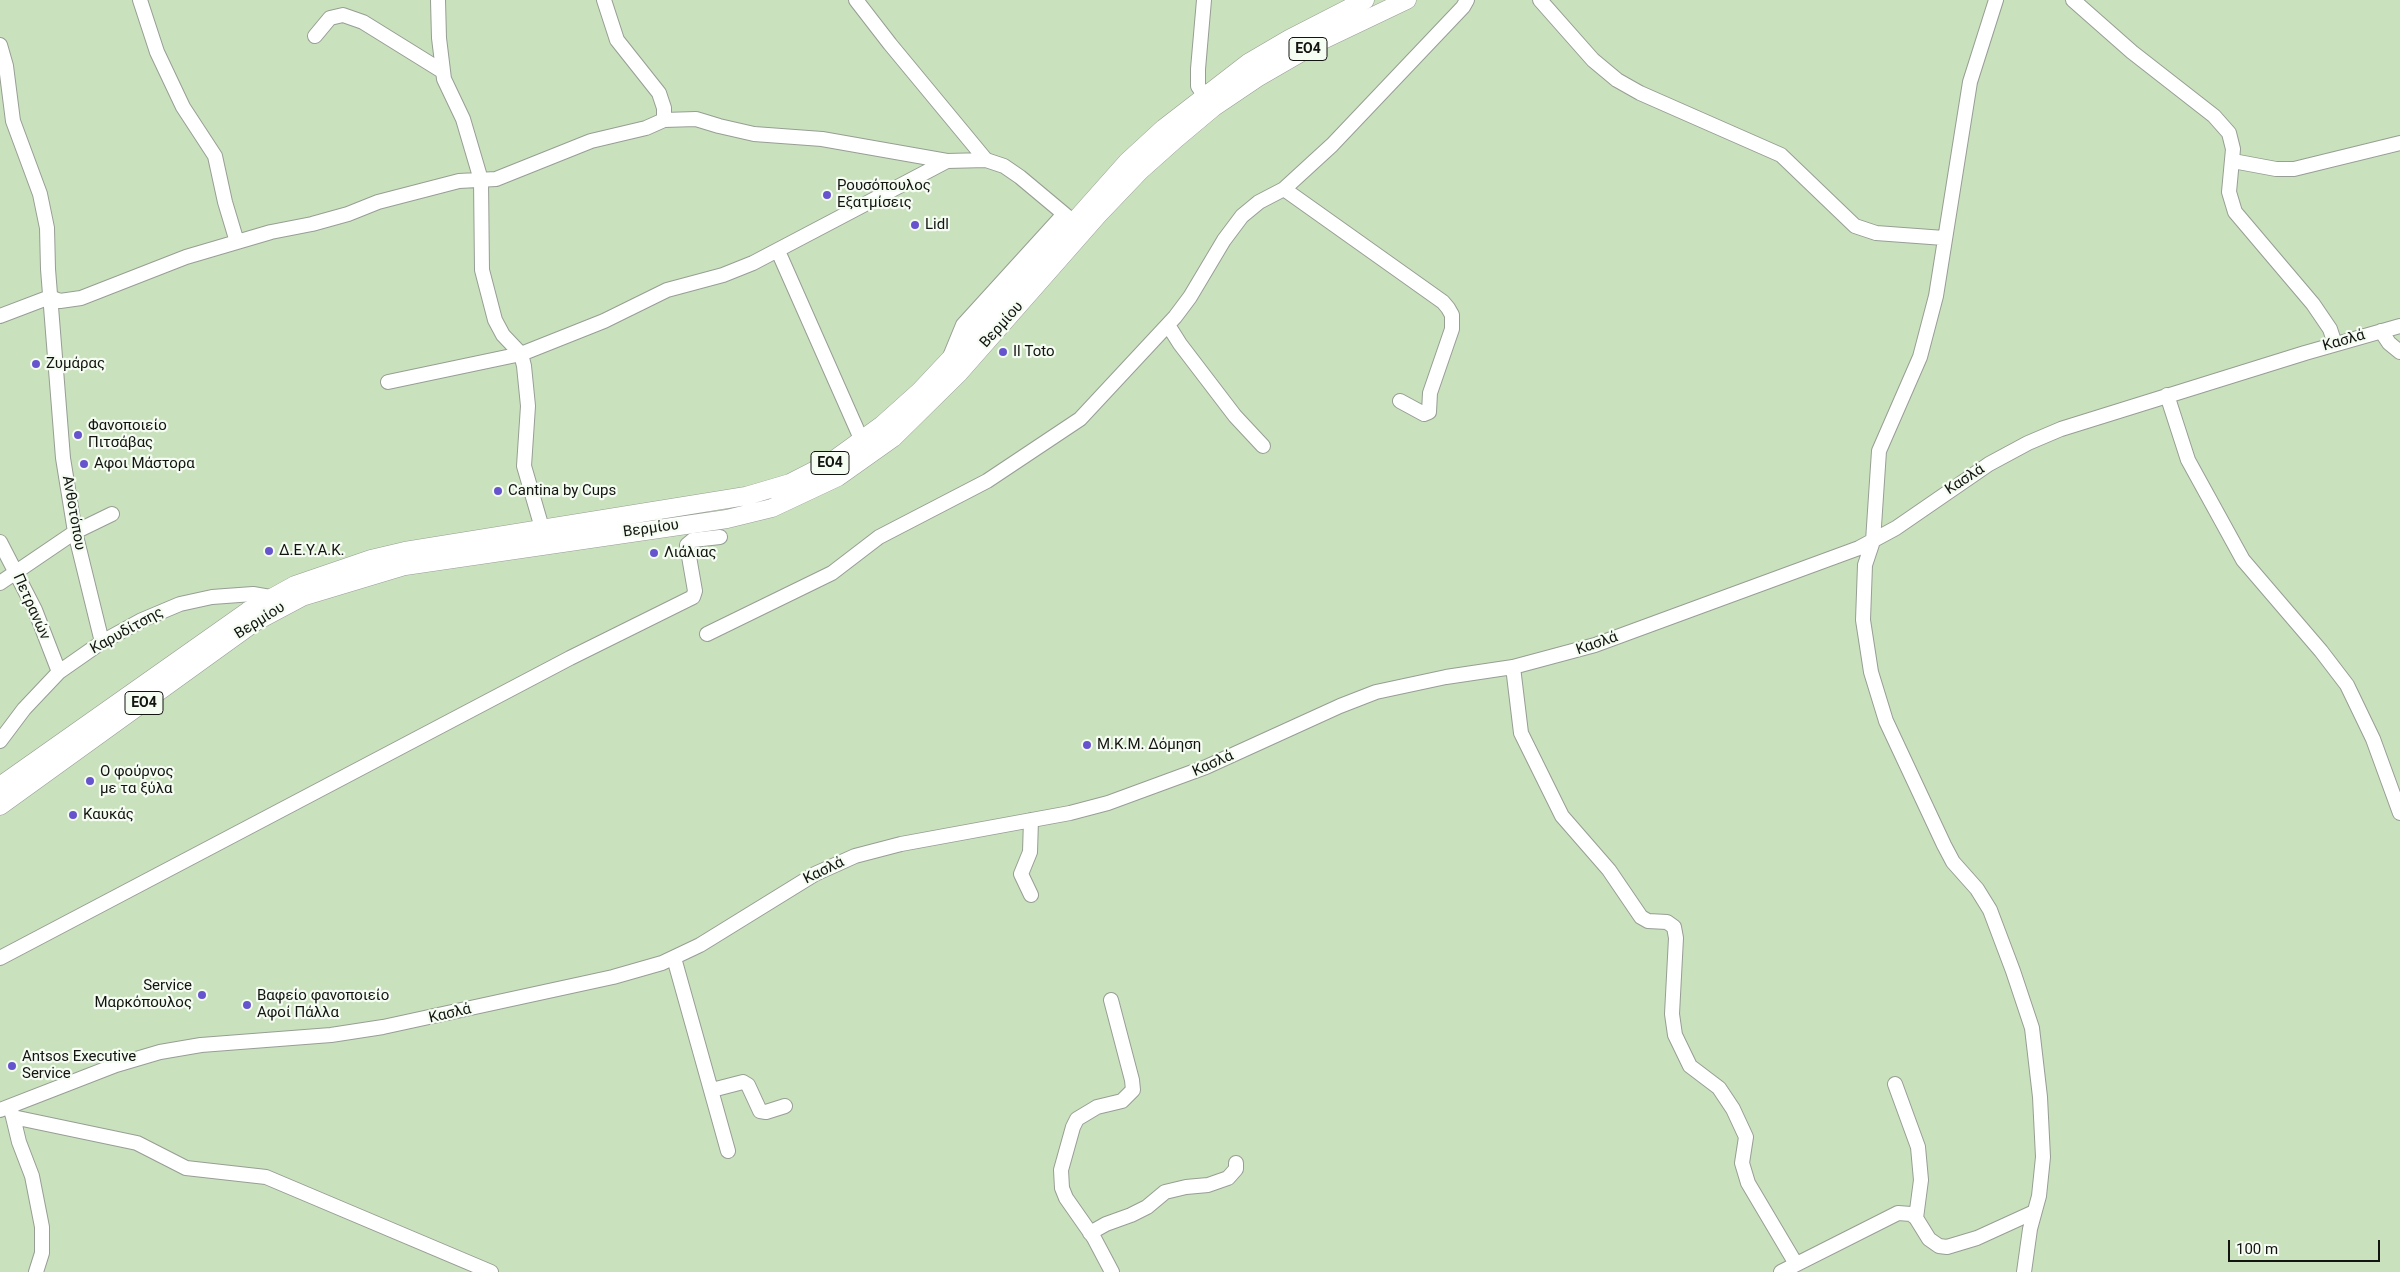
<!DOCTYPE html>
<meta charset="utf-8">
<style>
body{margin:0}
#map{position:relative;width:2400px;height:1272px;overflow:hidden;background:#f5fcf2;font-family:Roboto,sans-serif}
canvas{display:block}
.scale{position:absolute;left:2228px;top:1240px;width:152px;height:22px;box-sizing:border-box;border:2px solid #121410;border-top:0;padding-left:6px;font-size:15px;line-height:18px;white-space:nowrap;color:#121410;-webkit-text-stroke:4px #f5fcf2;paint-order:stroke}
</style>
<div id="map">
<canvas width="2400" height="1272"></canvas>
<div class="scale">100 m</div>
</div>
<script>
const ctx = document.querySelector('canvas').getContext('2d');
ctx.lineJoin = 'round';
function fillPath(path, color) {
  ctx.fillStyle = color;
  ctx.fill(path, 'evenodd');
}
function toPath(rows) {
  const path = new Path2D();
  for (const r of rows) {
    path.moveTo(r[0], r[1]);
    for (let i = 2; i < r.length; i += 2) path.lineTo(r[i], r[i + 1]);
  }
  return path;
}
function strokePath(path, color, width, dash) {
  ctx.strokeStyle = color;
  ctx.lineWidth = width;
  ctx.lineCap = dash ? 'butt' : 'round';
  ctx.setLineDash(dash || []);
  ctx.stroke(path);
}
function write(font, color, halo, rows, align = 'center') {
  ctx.font = font + ' Roboto,sans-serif';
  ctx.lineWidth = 4.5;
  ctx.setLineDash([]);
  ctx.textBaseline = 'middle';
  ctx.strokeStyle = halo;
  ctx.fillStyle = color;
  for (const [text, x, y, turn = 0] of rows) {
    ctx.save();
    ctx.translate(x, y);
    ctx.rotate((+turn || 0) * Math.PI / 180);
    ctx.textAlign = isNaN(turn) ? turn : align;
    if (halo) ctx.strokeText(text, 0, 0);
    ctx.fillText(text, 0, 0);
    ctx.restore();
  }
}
const green = toPath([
 [0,0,2400,0,2400,1272,0,1272]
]);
const minor = toPath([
 [140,0,157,52,183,107,215,156,225,202,237,242],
 [438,0,439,38,444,79,463,119,481,180,482,270,495,320,503,335,521,354,524,366,528,406,524,466,542,528],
 [604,0,617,40,659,93,664,108,664,120],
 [856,0,890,44,986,160,1004,166,1020,177,1081,228],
 [1204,0,1198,69,1198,86,1204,95],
 [1540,0,1593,60,1617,80,1640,93,1781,155,1855,226,1876,233,1944,238],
 [1996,0,1970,82,1936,296,1920,357,1879,451,1873,541,1865,565,1863,620,1871,672,1886,721,1944,845,1953,862,1977,889,1990,910,2013,971,2032,1028,2040,1097,2043,1157,2039,1196,2030,1229,2024,1272],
 [2073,0,2132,52,2214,116,2229,133,2233,149,2229,192,2235,212,2313,304,2330,329,2335,344],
 [315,36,330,18,343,15,363,22,442,71],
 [0,45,6,66,13,121,40,194,47,228,48,269,63,458,75,532,102,642],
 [2233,161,2276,169,2294,169,2400,143],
 [1284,189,1443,302,1448,308,1452,315,1452,329,1430,393,1429,412,1424,414,1400,401],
 [778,251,862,441],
 [0,316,50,297,60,301,81,298,186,257,271,232,312,224,348,214,378,202,459,181,496,179,591,141,646,128,664,120,696,119,719,126,754,134,822,139,947,161],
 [1168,325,1180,344,1235,416,1263,446],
 [2381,331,2389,343,2400,352],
 [949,359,963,325,1064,214],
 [388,382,521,354,604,321,667,290,723,275,753,263,947,161,986,160],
 [2167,395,2188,460,2243,560,2321,651,2347,685,2373,739,2400,813],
 [0,542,35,610,59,672],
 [0,583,75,532,112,514],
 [707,634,832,573,879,537,987,481,1080,419,1175,317,1190,297,1224,240,1242,216,1259,202,1284,189,1332,145,1463,7,1467,0],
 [1513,667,1521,733,1562,816,1609,870,1641,917,1648,921,1667,922,1674,927,1676,938,1672,1014,1675,1035,1690,1066,1719,1088,1733,1109,1746,1137,1742,1163,1748,1183,1796,1264],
 [0,741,24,709,59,672,102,642,142,620,180,604,212,597,253,594,276,598],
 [1031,820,1030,852,1021,874,1031,895],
 [0,958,570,658,693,597,695,591,687,545,693,540,720,537],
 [674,958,728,1151],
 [1111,1000,1132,1080,1133,1090,1122,1101,1097,1107,1077,1119,1073,1127,1061,1170,1062,1188,1066,1198,1094,1238,1112,1272],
 [1895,1084,1918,1147,1921,1180,1916,1218],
 [712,1090,743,1082,748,1085,760,1111,766,1112,785,1106],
 [10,1107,13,1117,137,1143,186,1168,266,1177,491,1272],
 [0,1110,116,1065,160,1052,201,1045,331,1035,383,1027,613,977,662,963,700,945,815,874,855,856,901,844,1070,813,1108,803,1206,767,1340,706,1376,692,1446,677,1513,667,1595,645,1859,548,1896,528,1989,464,2028,443,2061,429,2305,353,2400,326],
 [13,1117,19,1142,32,1176,42,1227,42,1253,36,1272],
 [1090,1233,1106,1224,1131,1215,1147,1207,1165,1192,1186,1187,1208,1185,1228,1178,1236,1169,1236,1163],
 [1781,1272,1898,1213,1911,1214,1916,1218,1929,1239,1939,1246,1947,1247,1977,1238,2034,1212]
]);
const major = toPath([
 [0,786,248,611,295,585,371,559,405,551,746,496,790,483,831,462,882,425,920,391,983,324,1127,162,1164,128,1248,63,1289,39,1365,0],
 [0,806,255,622,302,597,405,566,727,519,772,508,838,477,893,438,959,373,1098,215,1140,171,1177,138,1214,107,1257,78,1321,41,1407,0]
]);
const markers = [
 [827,195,5,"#6554cd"],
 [915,225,5,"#6554cd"],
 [1003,352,5,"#6554cd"],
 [36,364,5,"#6554cd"],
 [78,435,5,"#6554cd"],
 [84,464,5,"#6554cd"],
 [498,491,5,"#6554cd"],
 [269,551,5,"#6554cd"],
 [654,553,5,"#6554cd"],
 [1087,745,5,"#6554cd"],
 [90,781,5,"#6554cd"],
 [73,815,5,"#6554cd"],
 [202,995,5,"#6554cd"],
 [247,1005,5,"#6554cd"],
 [12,1066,5,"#6554cd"]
];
const shields = [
 [1308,49,38],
 [830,463,38],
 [144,703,38]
];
const shieldNames = [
 ["ΕΟ4",1308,49],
 ["ΕΟ4",830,463],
 ["ΕΟ4",144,703]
];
const poiNames = [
 ["Ρουσόπουλος",837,186],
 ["Εξατμίσεις",837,203],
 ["Lidl",925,225],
 ["Il Toto",1013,352],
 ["Ζυμάρας",46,364],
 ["Φανοποιείο",88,426],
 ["Πιτσάβας",88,443],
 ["Αφοι Μάστορα",94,464],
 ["Cantina by Cups",508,491],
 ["Δ.Ε.Υ.Α.Κ.",279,551],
 ["Λιάλιας",664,553],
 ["Μ.Κ.Μ. Δόμηση",1097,745],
 ["Ο φούρνος",100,772],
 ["με τα ξύλα",100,789],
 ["Καυκάς",83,815],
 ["Service",192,986,"right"],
 ["Μαρκόπουλος",192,1003,"right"],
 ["Βαφείο φανοποιείο",257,996],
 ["Αφοί Πάλλα",257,1013],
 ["Antsos Executive",22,1057],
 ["Service",22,1074]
];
const streetNames = [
 ["Βερμίου",1002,325,-48],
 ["Κασλά",2344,341,-16],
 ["Κασλά",1965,480,-33],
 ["Ανθοτόπου",73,513,80],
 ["Βερμίου",651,529,-8],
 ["Πετρανών",31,607,66],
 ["Βερμίου",260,621,-32],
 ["Καρυδίτσης",127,631,-29],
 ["Κασλά",1597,644,-19],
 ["Κασλά",1213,764,-24],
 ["Κασλά",824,871,-26],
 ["Κασλά",450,1014,-13]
];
fillPath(green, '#cae1be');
strokePath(minor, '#979e94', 16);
strokePath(major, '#979e94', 19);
strokePath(minor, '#fff', 14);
strokePath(major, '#fff', 18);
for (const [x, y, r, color] of markers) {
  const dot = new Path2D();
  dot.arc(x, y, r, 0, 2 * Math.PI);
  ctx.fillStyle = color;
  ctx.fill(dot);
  strokePath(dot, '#f5fcf2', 2);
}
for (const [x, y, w] of shields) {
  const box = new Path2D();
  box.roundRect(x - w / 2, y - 11.5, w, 23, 4);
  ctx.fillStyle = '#f5fcf2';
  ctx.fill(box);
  strokePath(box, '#121410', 1);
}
write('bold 14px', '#121410', null, shieldNames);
write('15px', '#121410', '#f5fcf2', poiNames, 'left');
write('15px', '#121410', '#f5fcf2', streetNames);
</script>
